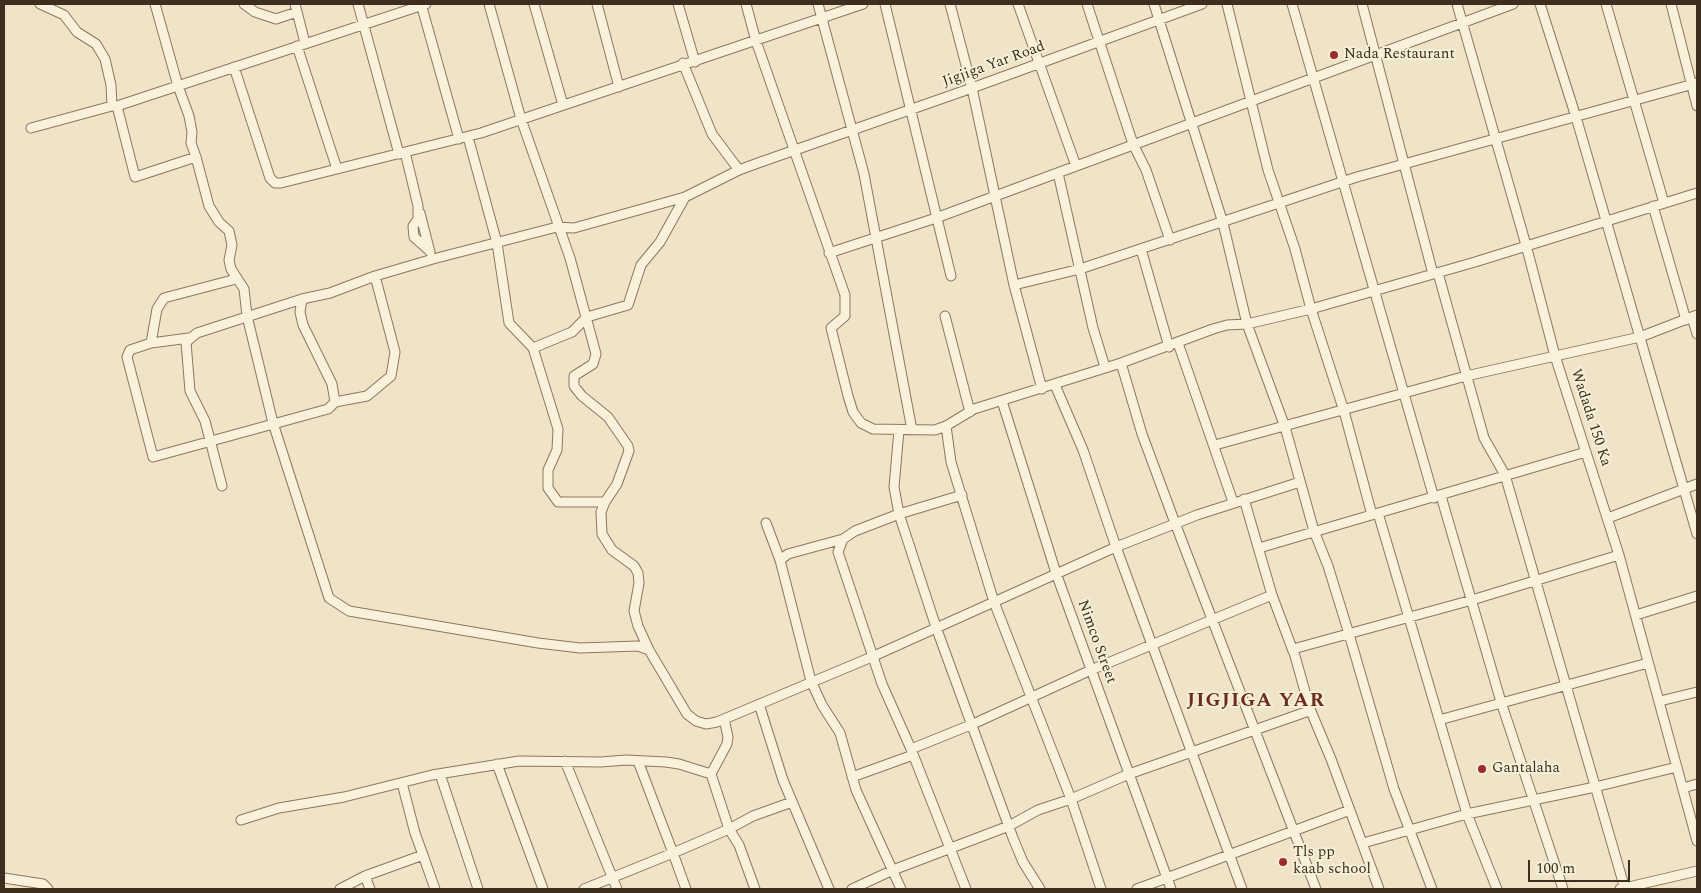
<!DOCTYPE html>
<style>
body{margin:0}
#map{position:relative;width:1701px;height:893px;overflow:hidden;background:#f0e4c8;font-family:Spectral,serif}
canvas{display:block}
.frame{position:absolute;inset:0;border:5px solid #3d2e20;pointer-events:none}
.scale{position:absolute;left:1528px;top:860px;width:102px;height:22px;box-sizing:border-box;border:2px solid #3d2e20;border-top:0;padding-left:6px;font-size:15px;line-height:18px;white-space:nowrap;color:#3d2e20;-webkit-text-stroke:4px #f7eed8;paint-order:stroke}
</style>
<div id="map">
<canvas width="1701" height="893"></canvas>
<div class="frame"></div>
<div class="scale">100 m</div>
</div>
<script>
const ctx = document.querySelector('canvas').getContext('2d');
ctx.lineJoin = 'round';
function toPath(rows) {
  const path = new Path2D();
  for (const r of rows) {
    path.moveTo(r[0], r[1]);
    for (let i = 2; i < r.length; i += 2) path.lineTo(r[i], r[i + 1]);
  }
  return path;
}
function strokePath(path, color, width, dash) {
  ctx.strokeStyle = color;
  ctx.lineWidth = width;
  ctx.lineCap = dash ? 'butt' : 'round';
  ctx.setLineDash(dash || []);
  ctx.stroke(path);
}
function write(font, color, halo, rows, align = 'center') {
  ctx.font = font + ' Spectral,serif';
  ctx.lineWidth = 4;
  ctx.setLineDash([]);
  ctx.textBaseline = 'middle';
  ctx.strokeStyle = halo;
  ctx.fillStyle = color;
  for (const [text, x, y, turn = 0] of rows) {
    ctx.save();
    ctx.translate(x, y);
    ctx.rotate((+turn || 0) * Math.PI / 180);
    ctx.textAlign = isNaN(turn) ? turn : align;
    if (halo) ctx.strokeText(text, 0, 0);
    ctx.fillText(text, 0, 0);
    ctx.restore();
  }
}
const minor = toPath([
 [40,4,64,15,77,32,96,44,105,59,111,85,112,106,117,106,426,4],
 [155,4,178,86,189,116,192,132,191,143,196,157],
 [244,4,255,12,276,19,297,12],
 [295,4,305,43],
 [358,4,399,154],
 [421,4,459,139],
 [489,4,521,119,570,258,596,354,593,364,574,376,574,386,582,396,608,417,628,446,629,451,617,484,605,502,601,512,602,534,612,550,634,566,638,573,639,583,634,611,638,626,649,650,687,714,696,721,706,724,717,722,874,656,1116,547,1197,515,1300,482],
 [534,4,563,105],
 [597,4,619,87],
 [678,4,695,62],
 [746,4,756,41,845,295,845,316,831,328,848,396,853,412,861,423,873,429,935,430,946,426,974,409,1121,363,1213,329,1227,325,1247,324,1311,309,1475,262,1697,193],
 [818,4,864,174,912,430],
 [885,4,951,276],
 [950,4,972,88,1014,285,1042,389],
 [1018,4,1076,166],
 [1087,4,1133,144,1146,170,1170,240],
 [1154,4,1223,223,1247,324,1285,427,1314,531,1328,566,1349,634,1394,789,1432,889],
 [1227,4,1268,170,1295,249,1311,309,1344,411,1372,515],
 [1292,4,1434,498],
 [1362,4,1433,274],
 [1457,4,1526,245,1555,356,1619,555,1697,841],
 [1540,4,1576,117,1697,534],
 [1606,4,1664,203],
 [1671,4,1697,106],
 [297,46,337,169],
 [683,63,712,134,739,170],
 [234,67,270,178,275,183,281,183,481,133,863,4],
 [117,106,135,177,196,157,209,206,219,222,229,231,232,245,229,260,231,269,244,289,247,316,273,423,329,598,349,611,538,643,580,648,638,646,649,650],
 [31,128,112,106],
 [468,137,497,243,509,323,533,348],
 [405,152,418,206,418,219,413,226,414,237,430,251],
 [1058,173,1093,328,1105,367],
 [1653,206,1686,320],
 [420,213,430,252],
 [1141,249,1169,347],
 [829,253,936,218,1513,4],
 [1438,273,1484,438,1505,475,1625,889],
 [1014,285,1080,269,1357,177,1697,83],
 [945,316,970,412],
 [1692,317,1697,334],
 [189,338,151,343,130,350,127,357,153,457,328,409,335,402,332,384,303,325,300,312,302,299,330,293,375,276,433,259,557,227,574,228,685,197],
 [151,343,157,309,164,298,236,279],
 [1178,343,1233,502],
 [1121,363,1142,434,1175,523,1316,889],
 [1055,385,1083,450,1116,547,1242,889],
 [1002,401,1056,573,1171,889],
 [335,402,367,396,391,376,395,352,375,276],
 [946,426,951,462,994,602,1071,799,1101,889],
 [899,430,894,487,899,514,936,627,1013,838,1023,862,1040,889],
 [1215,445,1466,376,1640,337,1697,315],
 [222,486,205,421,190,391,186,342,197,333,302,299],
 [962,495,899,514,855,531,843,539,838,552,882,684,911,749,966,889],
 [1441,496,1501,702,1563,889],
 [1244,499,1272,595,1293,651],
 [605,502,558,502,548,488,548,470,557,450,558,429,533,348,572,332,587,317,628,305,641,265,660,242,685,197,739,170,758,163,972,88,1202,4],
 [1378,513,1467,814,1497,889],
 [1608,518,1697,484],
 [766,523,780,560,811,681,822,705,840,733,856,790,901,889],
 [1259,548,1586,452],
 [780,560,788,554,843,539],
 [1636,615,1697,596],
 [1660,701,1697,692],
 [759,704,783,780,829,889],
 [724,719,728,737,727,744,711,774,729,829,753,816,792,802],
 [1439,720,1648,663],
 [911,749,973,724,1091,670,1272,595],
 [565,761,617,889],
 [638,761,673,853,729,829,739,845,755,889],
 [497,764,543,889],
 [440,774,478,889],
 [852,777,913,755],
 [402,783,415,833,423,855],
 [1683,788,1697,784],
 [241,820,279,808,344,797,432,775,519,761,601,762,626,760,666,762,679,764,711,774],
 [1363,843,1467,814,1595,787,1677,767],
 [365,876,370,889],
 [4,878,43,884,48,889],
 [340,889,365,876,423,855,435,889],
 [584,889,673,853,686,889],
 [852,889,893,870,1009,826,1038,810,1071,799,1129,774,1306,712,1310,709],
 [1137,889,1350,810],
 [1379,889,1331,759,1310,709,1293,649,1472,600,1619,555],
 [1620,889,1697,871]
]);
const markers = [
 [1334,55,5,"#9e2a2b"],
 [1482,769,5,"#9e2a2b"],
 [1283,862,5,"#9e2a2b"]
];
const poiNames = [
 ["Nada Restaurant",1344,55],
 ["Gantalaha",1492,769],
 ["Tls pp",1293,853],
 ["kaab school",1293,870]
];
const streetNames = [
 ["Jigjiga Yar Road",994,65,-20],
 ["Wadada 150 Ka",1590,418,72],
 ["Nimco Street",1096,642,70]
];
const districtNames = [
 ["JIGJIGA YAR",1256,702]
];
strokePath(minor, '#8d765c', 11);
strokePath(minor, '#faf1dc', 9);
for (const [x, y, r, color] of markers) {
  const dot = new Path2D();
  dot.arc(x, y, r, 0, 2 * Math.PI);
  ctx.fillStyle = color;
  ctx.fill(dot);
  strokePath(dot, '#f7eed8', 2);
}
write('15px', '#3d2e20', '#f7eed8', poiNames, 'left');
write('15px', '#3d2e20', '#f7eed8', streetNames);
ctx.letterSpacing = '1px';
write('bold 20px', '#6b2e1e', '#f7eed8', districtNames);
ctx.letterSpacing = '0px';
</script>
